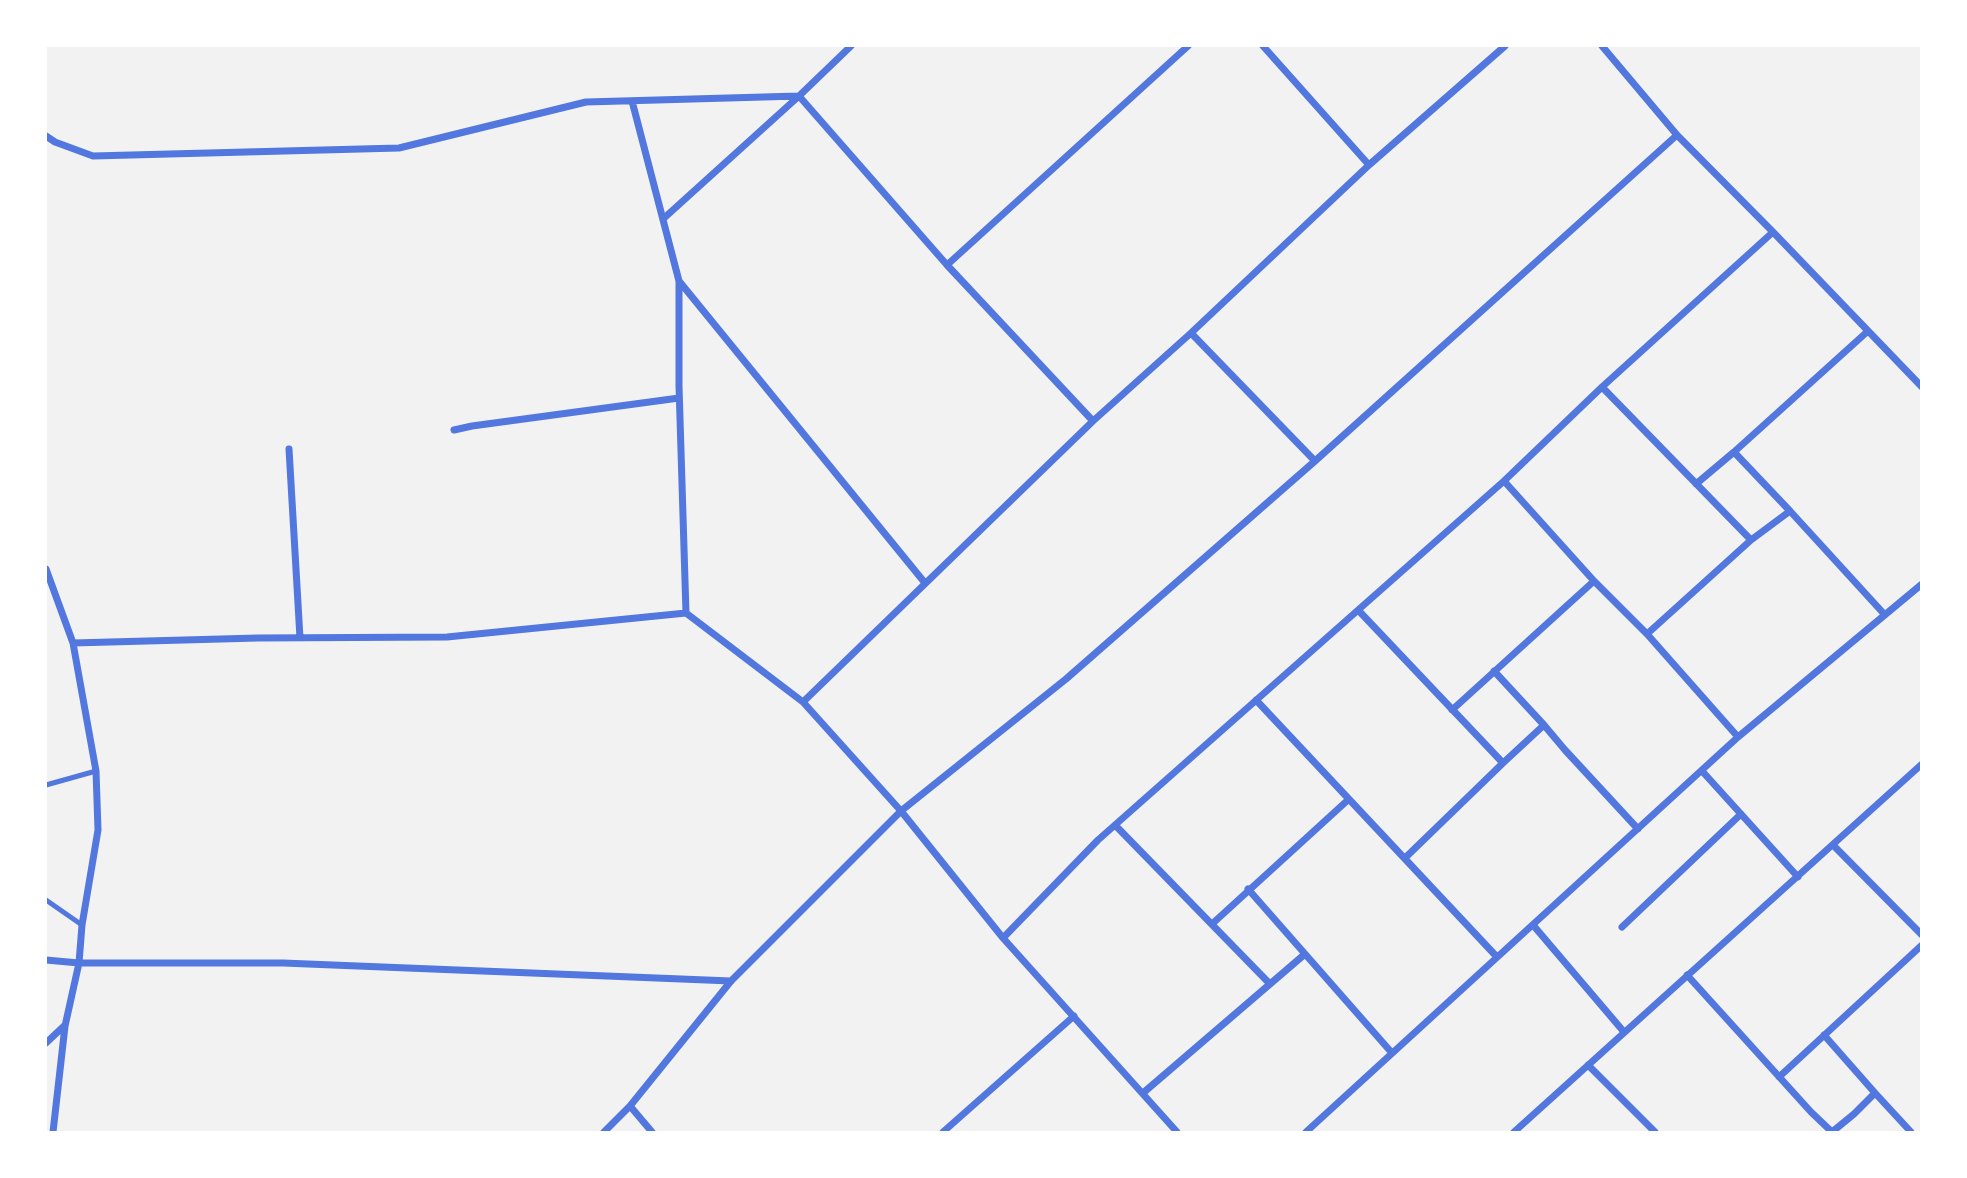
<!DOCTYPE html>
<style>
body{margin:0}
#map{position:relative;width:1967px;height:1178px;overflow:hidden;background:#f2f2f2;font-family:"DM Sans",sans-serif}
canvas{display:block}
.frame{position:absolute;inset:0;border:47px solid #fff;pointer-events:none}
</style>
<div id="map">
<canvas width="1967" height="1178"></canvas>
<div class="frame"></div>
</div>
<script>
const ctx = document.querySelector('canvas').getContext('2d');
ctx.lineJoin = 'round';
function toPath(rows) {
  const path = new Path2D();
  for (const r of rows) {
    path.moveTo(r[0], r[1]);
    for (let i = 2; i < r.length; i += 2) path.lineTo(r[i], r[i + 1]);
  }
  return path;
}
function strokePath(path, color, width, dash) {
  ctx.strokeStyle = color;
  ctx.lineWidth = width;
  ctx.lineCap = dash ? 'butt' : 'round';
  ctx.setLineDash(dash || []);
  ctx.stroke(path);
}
const service = toPath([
 [46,785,96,771],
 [46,900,82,925]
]);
const minor = toPath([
 [1263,46,1369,165],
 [1602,46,1677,135,1773,232,1922,387],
 [632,101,679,281,679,386,686,613,803,702],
 [46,136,55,142,93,156,399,148,586,102,799,96,947,265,1188,46],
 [663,219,799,96,851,46],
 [947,265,1093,421],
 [679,281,925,583],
 [1191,333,1315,461],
 [1602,387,1751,540,1790,511,1885,615],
 [454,430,472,426,679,398],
 [289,449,300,638],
 [1504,481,1594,581,1647,634,1738,737],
 [1696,484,1734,452],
 [1790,511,1734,452,1868,331],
 [46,569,73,643,96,771,98,830,82,925,79,963,65,1026,53,1132],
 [1359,611,1503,763,1544,725,1565,750,1638,829],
 [1647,634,1751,540],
 [73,643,258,638,447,637,686,613],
 [1494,671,1544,725],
 [1256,700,1497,957],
 [1452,710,1594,581],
 [1702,771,1798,877],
 [1115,825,1269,983],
 [1833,845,1922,935],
 [1405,858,1503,763],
 [1248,889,1392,1053],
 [1212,924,1349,799],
 [1533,925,1624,1032],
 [1622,927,1741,814],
 [1003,938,1098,840,1504,481,1602,387,1773,232],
 [46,960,79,963,283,963,731,981],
 [1687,975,1811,1112,1832,1132,1854,1114,1875,1093,1911,1132],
 [1824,1035,1875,1093],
 [46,1043,64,1026],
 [1588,1065,1655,1132],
 [1779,1077,1922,945],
 [1143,1093,1305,954],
 [630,1106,652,1132],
 [604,1132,630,1106,731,981,901,811,1066,679,1315,461,1677,135],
 [943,1132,1074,1016],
 [1177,1132,1003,938,901,811,803,702,1093,421,1191,333,1369,165,1505,46],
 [1306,1132,1738,737,1922,584],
 [1514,1132,1922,764]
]);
strokePath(service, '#5277de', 5);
strokePath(minor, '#5277de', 7);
</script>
